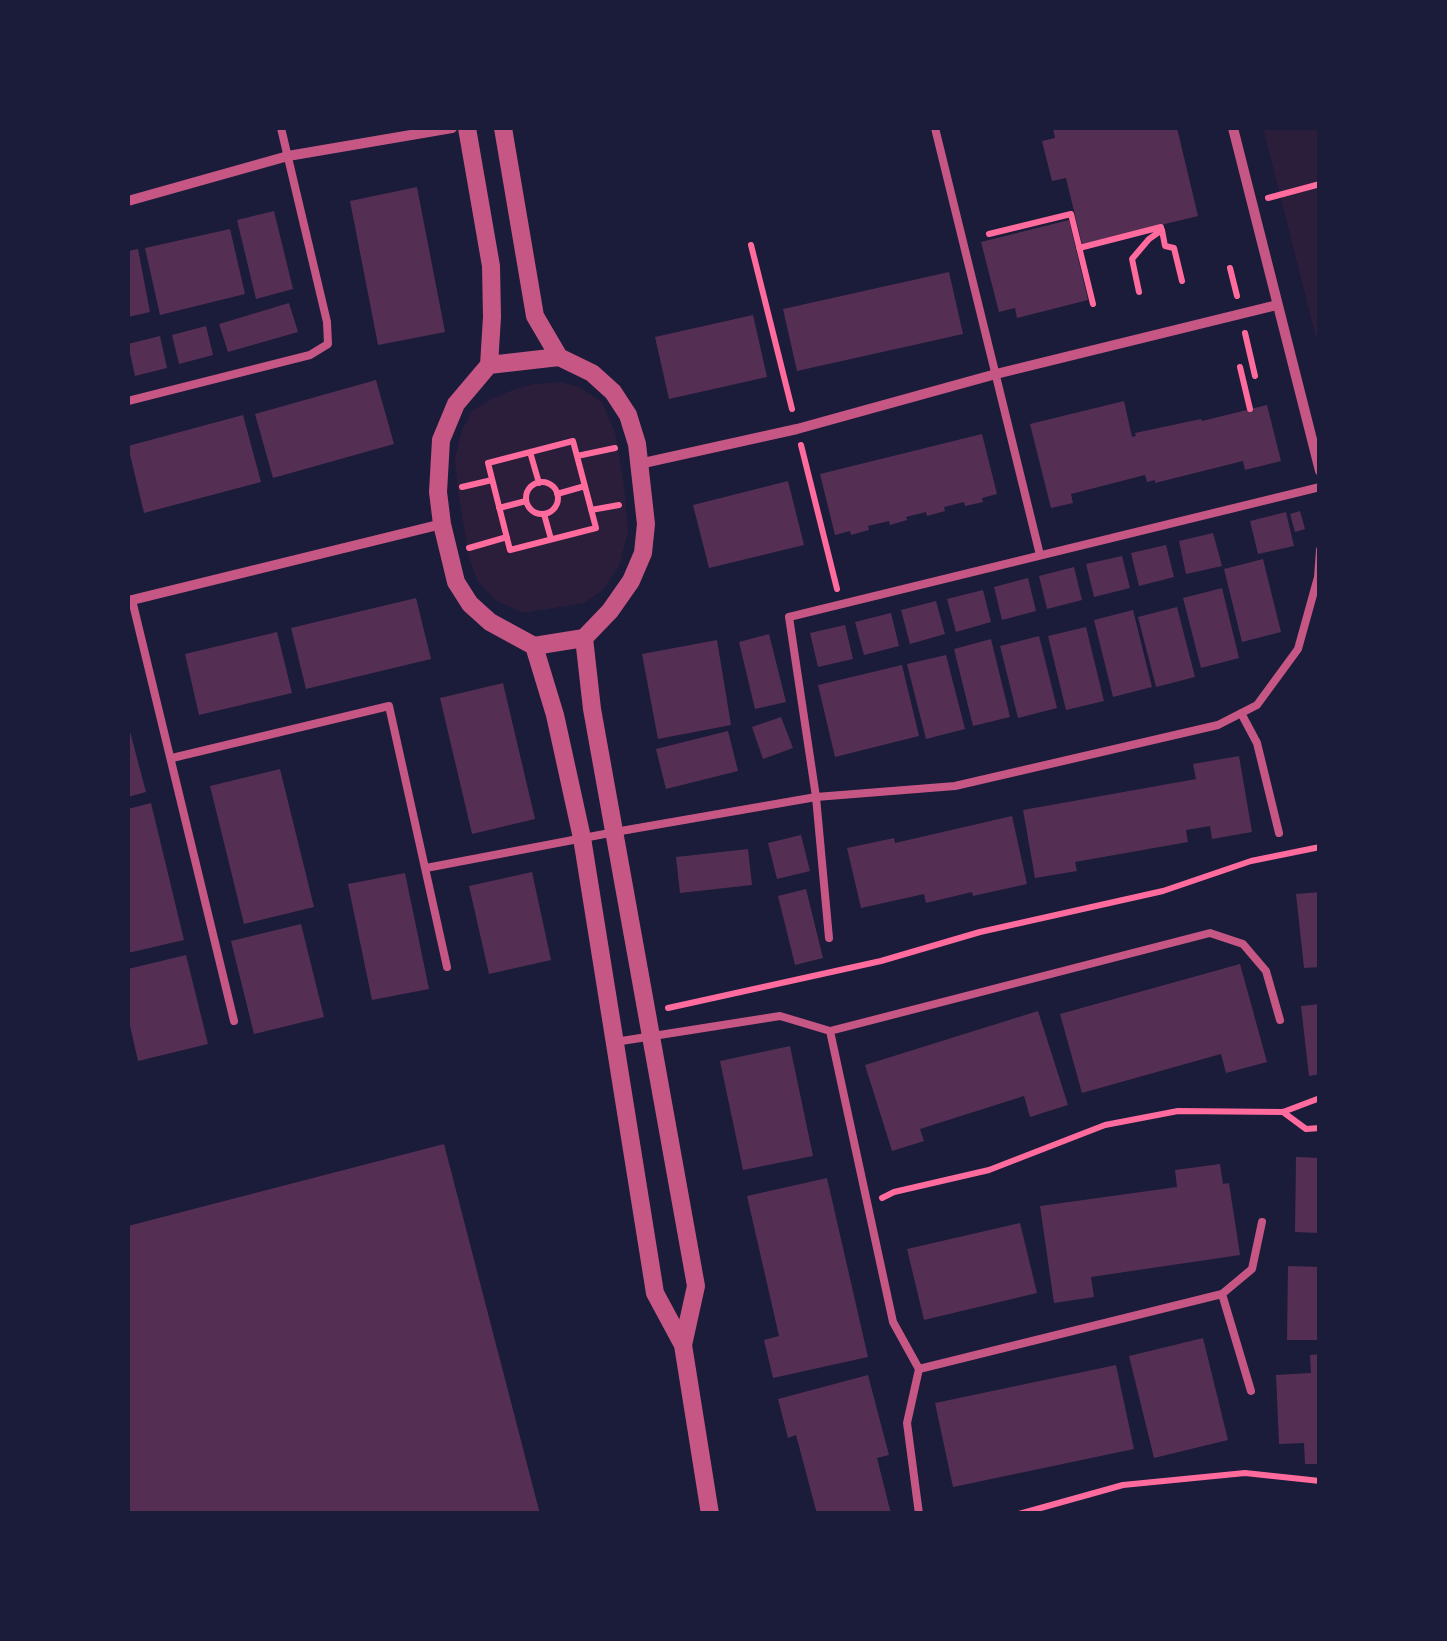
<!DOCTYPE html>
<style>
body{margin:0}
#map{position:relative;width:1447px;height:1641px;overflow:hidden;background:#1b1b3a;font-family:"Open Sans",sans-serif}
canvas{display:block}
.frame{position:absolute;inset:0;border:130px solid #1b1b3a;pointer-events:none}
</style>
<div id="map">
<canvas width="1447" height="1641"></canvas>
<div class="frame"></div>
</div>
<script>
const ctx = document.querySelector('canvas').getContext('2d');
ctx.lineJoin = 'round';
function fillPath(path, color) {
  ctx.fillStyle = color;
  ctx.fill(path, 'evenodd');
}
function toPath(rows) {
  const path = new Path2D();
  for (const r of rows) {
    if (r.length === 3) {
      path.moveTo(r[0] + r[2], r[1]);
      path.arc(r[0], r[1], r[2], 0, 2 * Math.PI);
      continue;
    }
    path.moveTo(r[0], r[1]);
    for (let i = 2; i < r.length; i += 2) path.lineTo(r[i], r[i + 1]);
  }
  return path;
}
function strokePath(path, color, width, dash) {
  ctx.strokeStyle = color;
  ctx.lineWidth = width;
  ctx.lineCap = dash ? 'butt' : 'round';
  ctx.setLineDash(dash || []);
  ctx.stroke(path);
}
const green = toPath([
 [1263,128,1319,128,1319,349],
 [561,382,579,387,602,402,615,432,624,485,628,531,620,564,603,590,584,603,523,613,495,600,477,580,469,557,458,493,455,458,462,430,472,411,491,399,515,389,536,384]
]);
const building = toPath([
 [1053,128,1177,128,1198,216,1082,244,1066,178,1052,181,1042,141,1055,138],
 [417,187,445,332,378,345,350,201],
 [274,211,293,289,256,299,237,220],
 [1069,220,1088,300,1017,318,1015,308,999,312,981,242],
 [230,229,245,294,160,315,145,248],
 [138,249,150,312,128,317,128,251],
 [949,272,963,334,797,371,783,309],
 [289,303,298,332,228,352,219,324],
 [753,315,767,377,669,399,655,337],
 [206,326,213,355,179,364,172,335],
 [160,336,167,368,135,376,128,344],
 [376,380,394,444,273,478,255,414],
 [1124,401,1132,437,1136,436,1135,433,1201,419,1202,421,1267,405,1281,461,1245,470,1243,461,1155,483,1155,480,1147,482,1145,475,1071,494,1073,503,1051,508,1030,424],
 [243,415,261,482,144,513,128,446],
 [982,434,997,494,982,498,983,502,965,506,964,502,944,507,945,511,927,516,926,512,906,517,907,520,890,525,889,521,868,526,869,530,851,535,850,531,835,535,820,474],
 [788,481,804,545,709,568,693,505],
 [1300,511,1305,529,1295,532,1290,514],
 [1286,512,1294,546,1258,554,1250,521],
 [1213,533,1222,566,1186,574,1179,541],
 [1166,545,1174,577,1139,586,1131,553],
 [1122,556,1130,588,1094,597,1086,564],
 [1263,559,1281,632,1242,642,1224,569],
 [1074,567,1082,600,1047,609,1039,576],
 [1028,578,1036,611,1002,620,994,587],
 [1222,588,1239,658,1201,668,1183,598],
 [983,590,991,622,956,632,947,599],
 [416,598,431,659,306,689,291,628],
 [936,601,945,634,910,644,901,610],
 [1177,607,1195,677,1156,687,1138,617],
 [1133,610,1152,687,1113,697,1094,620],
 [891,613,899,646,864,655,855,622],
 [845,625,853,659,818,667,810,633],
 [1086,627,1104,701,1066,710,1048,636],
 [277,632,292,693,199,715,185,654],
 [769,634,786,702,755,709,739,642],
 [1039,636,1057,708,1018,718,1000,646],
 [991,639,1010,717,973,726,954,649],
 [717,640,731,725,658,739,642,654],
 [946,655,965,729,926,739,907,664],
 [902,665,919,736,835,757,818,685],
 [503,683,535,819,472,834,440,698],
 [781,717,793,748,763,759,752,727],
 [128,724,146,792,128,797],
 [728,731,738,771,666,789,656,749],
 [1239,756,1252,832,1212,839,1210,826,1186,830,1188,842,1075,862,1077,871,1035,878,1023,810,1196,779,1193,764],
 [280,769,314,907,244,924,210,786],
 [151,803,184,940,128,953,128,809],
 [1012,816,1027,884,973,896,972,892,926,903,924,894,861,908,847,848,894,838,895,843],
 [801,835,810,871,777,879,768,843],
 [748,849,752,885,680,893,676,857],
 [532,872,551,960,489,974,469,886],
 [405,873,429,989,372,1000,348,884],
 [806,889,823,958,795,965,778,896],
 [1320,892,1320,967,1304,968,1296,894],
 [301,924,324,1017,254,1034,231,941],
 [186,955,208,1044,138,1061,128,1017,128,969],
 [1240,964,1267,1062,1226,1073,1221,1054,1082,1093,1060,1014],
 [1320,1004,1320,1074,1309,1076,1301,1006],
 [1038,1011,1068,1105,1030,1117,1024,1096,920,1129,924,1141,892,1151,865,1065],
 [790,1046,813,1156,743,1170,720,1061],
 [444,1144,540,1514,128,1514,128,1226],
 [1296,1157,1320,1158,1320,1233,1295,1232],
 [1220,1164,1223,1184,1229,1183,1240,1255,1091,1277,1094,1297,1054,1303,1040,1206,1177,1187,1175,1170],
 [827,1178,868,1357,773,1378,764,1340,779,1336,747,1196],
 [1020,1223,1037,1293,924,1320,907,1249],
 [1288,1266,1320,1267,1320,1340,1287,1340],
 [1203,1338,1228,1440,1154,1458,1129,1356],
 [1320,1354,1320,1464,1305,1464,1304,1443,1279,1444,1276,1375,1311,1373,1310,1355],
 [1116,1365,1134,1449,953,1487,935,1403],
 [868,1375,889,1455,877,1458,891,1514,817,1514,796,1435,788,1438,778,1399]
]);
const path = toPath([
 [1268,198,1320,184],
 [1162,230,1165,246,1174,248,1182,281],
 [989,234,1071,214,1093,304],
 [751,245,792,409],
 [1079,248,1161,227],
 [1230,268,1237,296],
 [1139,292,1132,259,1149,239,1162,230],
 [1245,333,1255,376],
 [1240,367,1250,409],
 [573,441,596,528,510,550,488,463,573,441],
 [801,445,837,589],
 [530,452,539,483],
 [577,456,615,448],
 [542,498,16],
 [462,487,492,480],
 [557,494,585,486],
 [499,508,526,501],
 [591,510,619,505],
 [544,514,551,539],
 [469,548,507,537],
 [668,1008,881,961,980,932,1163,891,1251,861,1320,847],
 [1283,1112,1306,1129,1320,1128],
 [882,1198,894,1192,989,1170,1105,1125,1178,1111,1283,1112,1320,1098],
 [1019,1514,1123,1485,1245,1473,1320,1481]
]);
const service = toPath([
 [935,128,1040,555],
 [128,401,310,355,328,344,327,322,281,128],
 [132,600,234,1021],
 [1241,713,1257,743,1279,833],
 [172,758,389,706,447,967],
 [426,868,615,832,816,797,955,786,1218,725,1257,705,1298,649,1318,577,1320,550],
 [829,938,816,797,789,617,1320,487],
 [830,1031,893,1322,919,1369,907,1423,919,1514],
 [615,1042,780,1016,830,1031,1210,933,1243,944,1266,971,1280,1020],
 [1222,1294,1251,1391],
 [919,1369,1222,1294,1252,1269,1262,1222]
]);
const minor = toPath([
 [1233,128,1320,471],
 [128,201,288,156,452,128],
 [639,464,797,429,996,374,1277,305],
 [128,601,442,524]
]);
const tertiary = toPath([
 [467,128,491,266,492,317,489,365],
 [503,128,535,316,559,357],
 [559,357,592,373,613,392,628,415,637,444,646,524,643,553,631,581,610,611,584,638,534,646,490,622,470,604,456,582,442,524,438,492,441,440,456,404,489,365,559,357],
 [584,638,592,709,696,1286,683,1345],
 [534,646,555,715,582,838,655,1293,683,1345,710,1514]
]);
fillPath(green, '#2a1e3b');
fillPath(building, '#542f53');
strokePath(path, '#ff6b9d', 6);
strokePath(service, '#c65784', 8);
strokePath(minor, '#c65784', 10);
strokePath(tertiary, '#c65784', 18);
</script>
